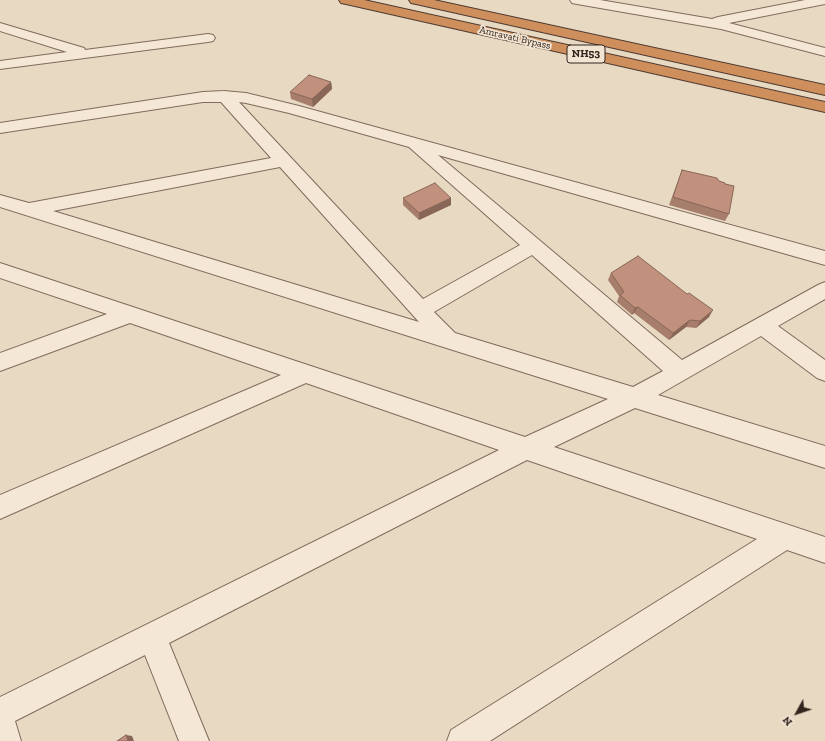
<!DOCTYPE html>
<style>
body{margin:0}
#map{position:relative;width:825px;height:741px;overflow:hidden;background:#e8d9c3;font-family:"Zilla Slab",serif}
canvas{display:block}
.north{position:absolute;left:777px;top:693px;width:40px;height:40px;-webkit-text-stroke:3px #f1e4d2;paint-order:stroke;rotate:230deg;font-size:11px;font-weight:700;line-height:16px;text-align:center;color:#32251e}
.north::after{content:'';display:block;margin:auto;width:14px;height:18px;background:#32251e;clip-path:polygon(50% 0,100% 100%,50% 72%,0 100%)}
</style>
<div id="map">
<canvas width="825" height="741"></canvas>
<div class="north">N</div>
</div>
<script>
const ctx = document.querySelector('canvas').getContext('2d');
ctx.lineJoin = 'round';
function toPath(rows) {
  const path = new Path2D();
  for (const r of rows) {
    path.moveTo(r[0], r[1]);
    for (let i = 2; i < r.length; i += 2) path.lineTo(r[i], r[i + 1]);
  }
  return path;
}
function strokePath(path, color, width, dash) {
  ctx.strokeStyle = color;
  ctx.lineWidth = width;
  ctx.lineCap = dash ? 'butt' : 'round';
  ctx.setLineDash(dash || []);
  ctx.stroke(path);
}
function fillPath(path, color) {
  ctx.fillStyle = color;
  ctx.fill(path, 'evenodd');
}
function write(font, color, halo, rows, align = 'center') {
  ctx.font = font + ' "Zilla Slab",serif';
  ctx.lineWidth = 3.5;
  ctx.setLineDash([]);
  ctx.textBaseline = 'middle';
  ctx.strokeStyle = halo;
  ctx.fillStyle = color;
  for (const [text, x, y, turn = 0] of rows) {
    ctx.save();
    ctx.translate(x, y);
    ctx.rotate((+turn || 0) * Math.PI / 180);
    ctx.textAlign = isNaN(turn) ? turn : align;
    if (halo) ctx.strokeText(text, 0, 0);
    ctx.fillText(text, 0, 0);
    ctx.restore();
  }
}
const minor = toPath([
 [570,0,600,0,712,19,718,17,805,0,825,0,825,4,729,23,825,48,825,56,721,29,577,4,572,3,570,0],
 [0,23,84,48,85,50,208,34,213,35,215,38,213,41,208,42,0,69,0,61,67,52,0,31,0,23],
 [224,91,246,93,299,106,825,251,825,265,438,155,682,360,818,285,825,282,825,299,778,326,825,360,825,381,817,378,761,336,658,395,825,446,825,468,635,408,554,447,825,537,825,563,787,550,490,741,447,741,451,730,757,539,527,460,169,643,209,741,179,741,145,655,15,721,21,741,0,741,0,697,499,450,306,383,0,519,0,495,281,375,130,323,0,371,0,353,107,314,0,278,0,263,525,437,608,399,0,207,0,195,29,203,271,158,221,102,203,102,0,133,0,123,203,92,224,91],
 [239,102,246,103,289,113,409,147,520,245,423,299,239,102],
 [280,167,419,322,53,211,280,167],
 [532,255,663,371,633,387,455,333,434,312,532,255]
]);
const highway = toPath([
 [339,0,364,0,825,102,825,112,346,4,341,3,339,0],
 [409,0,434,0,825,85,825,95,416,4,411,3,409,0]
]);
const wall = toPath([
 [331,82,332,89,313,107,291,99,290,92],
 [682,170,719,181,729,214,725,221,669,205],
 [403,198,451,198,451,205,419,220,403,205],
 [611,273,709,317,696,328,686,327,669,340,634,313,632,315,617,302,619,296,608,280]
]);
const shadedWall = toPath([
 [331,82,332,89,313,107,312,99],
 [451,198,451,205,419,220,419,213],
 [638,307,634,313,632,315,635,308],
 [713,310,709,317,696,328,700,321],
 [690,320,686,327,669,340,673,333],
 [126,735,132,736,134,741,128,741]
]);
const building = toPath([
 [309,75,331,82,312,99,290,92,309,75],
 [682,170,717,178,719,181,725,183,725,184,734,186,729,214,673,197,682,170],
 [435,183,451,198,419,213,403,198,435,183],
 [638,256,687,294,689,293,713,310,700,321,690,320,673,333,638,307,635,308,620,295,624,292,611,273,638,256],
 [126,735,128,741,117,741,126,735]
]);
const farStreetnames = [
 ["Amravati Bypass",515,38,13]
];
const shields = [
 [586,54,38]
];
const shieldNames = [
 ["NH53",586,54]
];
strokePath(minor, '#806b5c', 2);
strokePath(highway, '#4e3a30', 2);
fillPath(minor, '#f4e7d5');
fillPath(highway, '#ce8f5d');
fillPath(wall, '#a77d6c');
fillPath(shadedWall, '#886658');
fillPath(building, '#c2917d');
strokePath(building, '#886658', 1);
write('10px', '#32251e', '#f1e4d2', farStreetnames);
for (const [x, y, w] of shields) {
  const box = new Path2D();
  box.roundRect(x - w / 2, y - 9, w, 18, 3);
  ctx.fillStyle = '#f1e4d2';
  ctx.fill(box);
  strokePath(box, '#32251e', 1);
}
write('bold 11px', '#32251e', null, shieldNames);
</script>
